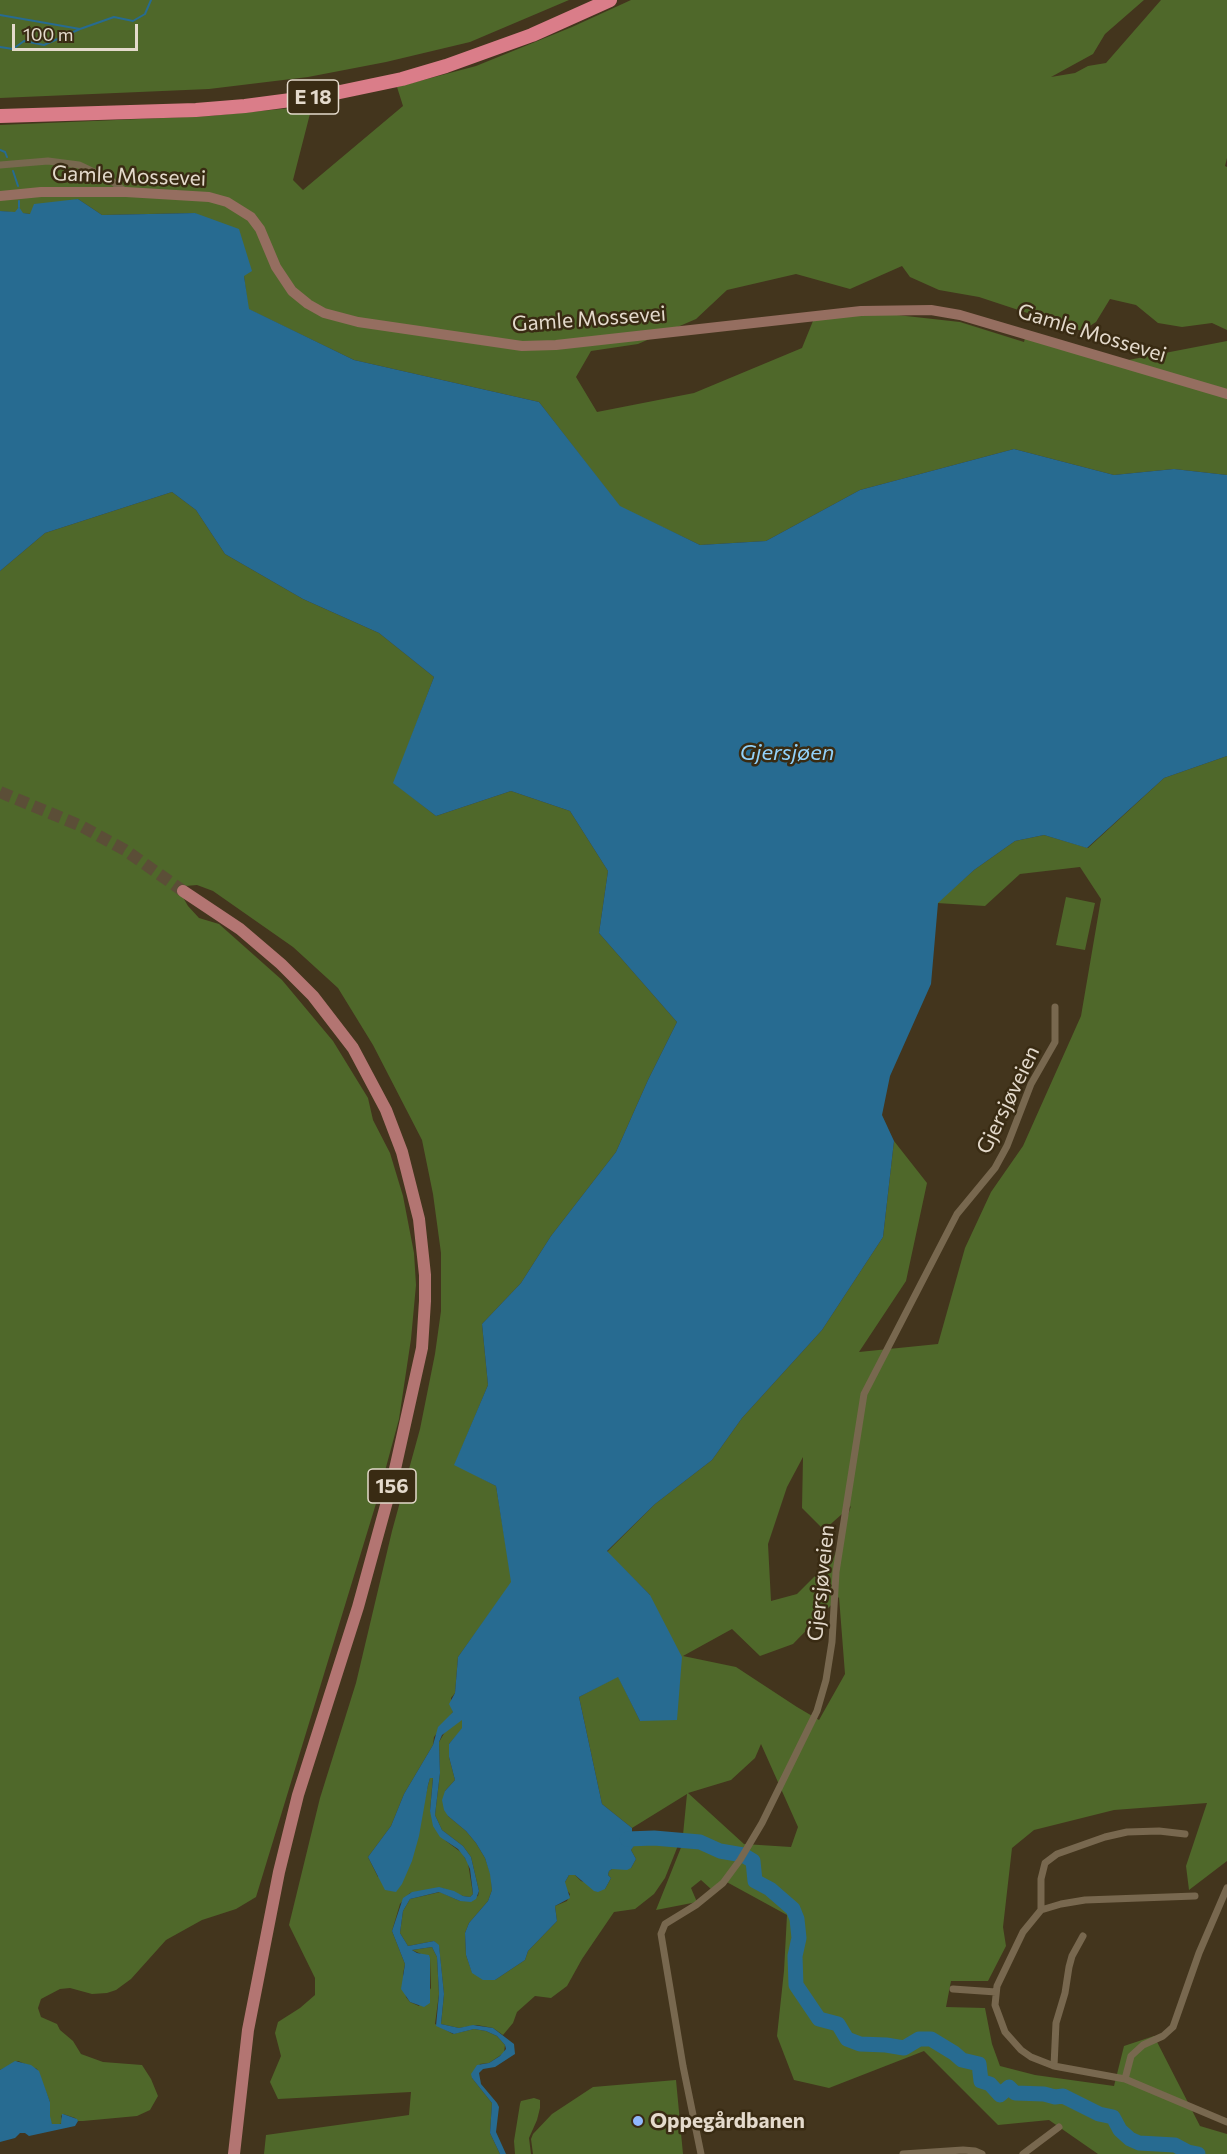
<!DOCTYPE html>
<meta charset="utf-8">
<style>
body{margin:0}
#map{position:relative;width:1227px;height:2154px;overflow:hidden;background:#43351d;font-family:Commissioner,sans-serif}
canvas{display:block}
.scale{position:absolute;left:12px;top:24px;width:126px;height:27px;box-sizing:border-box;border:3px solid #e4dacc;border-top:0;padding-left:8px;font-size:18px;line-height:21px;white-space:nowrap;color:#e4dacc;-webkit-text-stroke:4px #392b13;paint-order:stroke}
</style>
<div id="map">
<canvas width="1227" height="2154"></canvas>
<div class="scale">100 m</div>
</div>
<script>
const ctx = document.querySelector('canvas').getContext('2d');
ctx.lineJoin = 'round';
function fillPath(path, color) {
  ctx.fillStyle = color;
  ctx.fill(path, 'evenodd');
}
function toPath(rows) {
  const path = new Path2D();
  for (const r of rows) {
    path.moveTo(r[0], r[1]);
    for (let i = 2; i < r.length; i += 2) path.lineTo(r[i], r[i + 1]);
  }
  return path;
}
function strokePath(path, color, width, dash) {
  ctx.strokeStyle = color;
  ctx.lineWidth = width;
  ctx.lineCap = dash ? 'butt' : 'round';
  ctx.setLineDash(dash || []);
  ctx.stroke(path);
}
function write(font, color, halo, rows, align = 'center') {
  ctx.font = font + ' Commissioner,sans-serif';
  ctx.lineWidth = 5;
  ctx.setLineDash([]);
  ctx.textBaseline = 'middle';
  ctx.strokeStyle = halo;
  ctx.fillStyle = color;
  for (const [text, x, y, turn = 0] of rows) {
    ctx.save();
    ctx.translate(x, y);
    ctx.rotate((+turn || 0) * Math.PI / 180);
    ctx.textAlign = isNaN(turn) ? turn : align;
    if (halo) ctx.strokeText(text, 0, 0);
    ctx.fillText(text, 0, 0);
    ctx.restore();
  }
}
const green = toPath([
 [0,0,569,0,470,42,386,62,308,77,209,89,0,98],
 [631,0,1144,0,1105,34,1093,54,1051,77,1075,73,1088,66,1106,63,1161,0,1227,0,1227,158,1225,166,1227,167,1227,330,1212,323,1182,327,1158,323,1136,305,1110,299,1096,322,1082,331,979,297,939,290,910,277,902,266,850,289,796,274,727,290,696,319,638,344,591,351,576,377,597,412,694,393,802,348,815,316,861,311,960,322,1024,342,1026,334,1118,362,1227,341,1227,475,1174,469,1114,475,1014,449,860,490,766,541,700,545,620,507,539,402,354,360,248,309,244,276,195,213,102,215,78,199,31,214,0,211,0,125,210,116,312,106,293,180,303,190,403,106,397,87,476,66,572,27],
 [172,492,196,510,225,554,303,599,379,633,434,677,394,783,436,816,511,791,570,811,608,871,599,933,677,1022,648,1080,616,1152,551,1236,521,1283,482,1324,488,1385,455,1464,496,1486,512,1582,458,1657,455,1693,451,1698,453,1712,434,1737,433,1745,404,1794,391,1826,368,1857,378,1877,423,1807,428,1785,430,1778,433,1777,430,1811,446,1841,462,1853,468,1863,473,1894,470,1897,463,1896,442,1888,410,1893,400,1904,392,1931,405,1964,403,1974,406,1997,410,2002,419,2006,431,1988,430,1958,412,1950,432,1947,437,1957,439,1994,435,2024,453,2034,474,2029,486,2031,497,2036,505,2045,504,2053,489,2063,480,2064,472,2078,492,2103,490,2133,500,2154,264,2154,266,2135,409,2115,411,2092,278,2099,270,2082,281,2056,275,2033,278,2022,300,2008,315,1995,315,1978,289,1925,320,1798,356,1683,392,1531,420,1429,435,1354,441,1311,441,1253,433,1194,422,1140,373,1045,338,988,293,947,213,891,197,885,185,886,181,894,188,906,199,918,219,924,282,980,333,1041,368,1098,373,1120,390,1153,403,1196,414,1253,416,1285,411,1339,399,1419,378,1497,256,1897,236,1909,202,1920,166,1940,131,1979,116,1990,107,1993,92,1994,70,1988,60,1989,41,1999,38,2008,41,2017,57,2024,60,2030,73,2041,81,2054,103,2062,142,2065,151,2079,158,2096,150,2110,137,2116,83,2121,78,2121,75,2118,63,2114,61,2116,63,2123,56,2125,52,2124,50,2120,50,2102,37,2069,18,2061,0,2070,0,571,45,533],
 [1227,756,1227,1861,1189,1890,1186,1866,1207,1803,1114,1810,1034,1830,1012,1848,1003,1927,1006,1946,988,1981,951,1981,946,2007,985,2008,992,2044,1000,2066,1035,2075,1114,2086,1124,2046,1154,2036,1200,2126,1227,2134,1227,2154,1098,2154,1049,2120,998,2125,924,2051,829,2088,794,2080,777,2036,784,1971,787,1915,723,1880,711,1889,701,1880,691,1888,697,1902,656,1910,682,1845,687,1794,632,1828,602,1804,579,1697,618,1676,640,1721,650,1595,607,1552,655,1504,712,1460,742,1418,822,1330,883,1237,894,1141,927,1183,906,1281,859,1352,938,1344,965,1248,991,1192,1023,1146,1081,1016,1101,899,1080,867,1020,874,985,906,937,903,974,870,1015,841,1044,835,1088,848,1164,778],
 [803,1457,802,1508,824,1530,851,1506,834,1557,797,1594,771,1601,768,1544,787,1487],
 [839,1597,845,1674,819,1720,797,1707,736,1667,683,1656,732,1629,760,1656,793,1644],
 [761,1744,798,1827,791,1847,744,1844,688,1793,731,1780,755,1758],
 [1066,897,1095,903,1085,950,1056,945],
 [462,1719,463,1728,449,1744,449,1757,455,1780,445,1791,448,1816,466,1831,476,1843,485,1858,491,1875,492,1890,488,1901,469,1923,465,1933,466,1955,472,1972,483,1979,495,1980,525,1960,528,1951,557,1921,555,1906,567,1901,570,1894,565,1888,565,1882,569,1875,575,1875,581,1881,605,1889,611,1878,608,1875,609,1871,612,1869,631,1868,636,1859,631,1850,635,1843,629,1842,627,1839,636,1838,679,1843,665,1878,654,1894,635,1909,614,1912,582,1959,567,1986,551,1998,535,1996,517,2012,513,2023,503,2035,493,2028,477,2025,459,2028,441,2024,444,1994,439,1947,434,1941,408,1946,400,1933,403,1911,410,1899,440,1892,460,1901,478,1896,479,1891,471,1857,463,1846,442,1830,435,1815,440,1773,439,1742,446,1730],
 [676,2080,683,2154,533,2154,531,2139,533,2134,552,2114,593,2087],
 [534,2098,540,2100,540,2108,537,2120,529,2138,531,2154,515,2154,514,2141,520,2104,521,2101]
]);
const water = toPath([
 [78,199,102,215,195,213,239,229,252,271,244,276,249,309,354,360,539,402,620,506,700,545,766,541,860,490,1014,449,1114,475,1174,469,1227,475,1227,756,1164,778,1087,848,1044,835,1015,841,974,870,938,903,931,984,890,1076,882,1115,894,1141,883,1237,822,1330,742,1418,712,1460,655,1504,607,1551,650,1595,682,1657,677,1720,640,1721,618,1677,579,1697,602,1804,632,1828,632,1838,627,1840,629,1843,636,1843,631,1850,636,1859,631,1868,627,1870,612,1869,609,1871,608,1875,611,1878,605,1889,598,1892,594,1891,575,1875,569,1875,565,1882,570,1898,555,1906,557,1921,528,1951,525,1960,495,1980,483,1980,472,1973,466,1955,465,1933,469,1923,488,1901,492,1890,490,1874,485,1858,476,1843,466,1831,448,1816,444,1810,442,1800,445,1791,455,1780,449,1757,449,1744,462,1728,462,1720,442,1735,439,1742,440,1773,435,1815,442,1830,463,1846,471,1857,479,1891,476,1899,471,1902,460,1901,439,1892,410,1899,403,1911,400,1933,408,1946,434,1941,439,1945,444,1994,441,2024,459,2028,473,2025,493,2028,514,2044,515,2054,495,2067,483,2069,479,2073,481,2084,497,2103,499,2107,496,2132,506,2154,500,2154,490,2133,492,2103,472,2078,471,2074,477,2065,489,2063,500,2056,506,2049,505,2045,497,2036,486,2031,474,2029,454,2034,436,2026,439,1994,437,1957,432,1947,412,1950,417,1953,429,1955,430,1958,430,2003,424,2007,410,2002,401,1989,405,1964,392,1931,403,1898,412,1892,439,1887,454,1891,463,1896,470,1897,473,1894,470,1869,465,1858,458,1849,440,1837,433,1826,430,1811,433,1778,430,1778,428,1785,419,1836,412,1861,402,1884,396,1892,385,1890,368,1857,391,1826,404,1794,433,1745,438,1727,453,1712,449,1704,455,1693,458,1657,511,1582,496,1486,454,1465,488,1385,482,1324,521,1283,551,1236,616,1152,648,1080,677,1022,599,933,608,871,570,811,511,791,436,816,393,783,434,677,379,633,303,599,225,554,196,510,172,492,45,533,0,571,0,211,15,212,19,207,23,213,30,214,34,204],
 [15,2061,31,2065,39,2071,50,2102,50,2116,52,2124,61,2124,62,2114,63,2114,77,2119,78,2121,75,2126,29,2136,25,2133,20,2133,15,2138,0,2142,0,2070]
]);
const stream = toPath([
 [0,15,80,29,114,17,133,21,145,14,151,0],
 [0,47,13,49,24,41,44,45,80,29],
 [0,150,5,152,7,157],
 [13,171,18,186],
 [19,201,19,207]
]);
const river = toPath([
 [627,1839,654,1838,700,1842,720,1851,743,1855,753,1861,755,1881,770,1889,793,1909,797,1919,799,1938,795,1956,796,1985,819,2019,838,2024,847,2039,860,2044,886,2045,904,2048,919,2039,931,2039,954,2053,962,2060,979,2064,981,2081,990,2084,1000,2095,1009,2087,1015,2093,1044,2094,1055,2097,1063,2096,1099,2114,1113,2117,1120,2130,1130,2139,1139,2143,1175,2145,1188,2152,1198,2154]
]);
const primaryTunnel = toPath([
 [0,792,81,826,125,850,183,891]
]);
const street = toPath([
 [0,165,48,161,79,165,109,179,126,192],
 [1195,1896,1085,1900,1061,1904,1041,1910,1023,1932,997,1986,995,2005,1005,2032,1021,2050,1031,2057,1054,2066,1125,2079,1227,2122],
 [1041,1910,1041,1879,1045,1863,1057,1854,1105,1837,1127,1832,1159,1831,1185,1834],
 [953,1989,996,1992],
 [1054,2066,1056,2023,1065,1993,1069,1967,1072,1956,1083,1936],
 [1125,2079,1131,2056,1143,2045,1163,2036,1173,2027,1199,1953,1227,1888],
 [701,2154,683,2066,661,1934,665,1924,696,1905,723,1883,740,1860,762,1823,817,1711,826,1680,832,1642,836,1572,864,1394,957,1214,995,1168,1007,1146,1031,1084,1055,1042,1055,1007],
 [903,2154,963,2150,975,2151,982,2154],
 [1023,2154,1059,2127]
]);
const secondary = toPath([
 [0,196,41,192,126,192,209,197,227,202,251,217,260,229,276,267,292,291,308,304,324,313,358,322,522,346,556,345,861,311,931,310,960,315,1227,394]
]);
const primary = toPath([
 [183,891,240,929,281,964,313,996,353,1048,386,1110,402,1152,419,1219,425,1275,425,1301,422,1348,391,1487,358,1607,298,1795,279,1872,248,2030,234,2154]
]);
const highway = toPath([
 [0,116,196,110,245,106,321,96,402,79,446,66,532,35,610,0]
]);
const markers = [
 [638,2121,6,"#90b8fd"]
];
const shields = [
 [313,97,51],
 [392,1486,48]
];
const shieldNames = [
 ["E 18",313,97],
 ["156",392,1486]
];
const streetNames = [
 ["Gamle Mossevei",129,176,2],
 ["Gamle Mossevei",589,319,-4],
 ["Gamle Mossevei",1092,333,17],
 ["Gjersjøveien",1008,1100,-64],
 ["Gjersjøveien",821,1583,-84]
];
const poiNames = [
 ["Oppegårdbanen",650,2121]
];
const waterNames = [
 ["Gjersjøen",787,753]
];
fillPath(green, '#4f682a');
fillPath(water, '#276b91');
strokePath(stream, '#276b91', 2);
strokePath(river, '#276b91', 15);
strokePath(primaryTunnel, '#5b4e37', 12, [12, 6]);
strokePath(street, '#78684f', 7);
strokePath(secondary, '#956e60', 10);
strokePath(primary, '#b37572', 12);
strokePath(highway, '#da7d89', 14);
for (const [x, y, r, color] of markers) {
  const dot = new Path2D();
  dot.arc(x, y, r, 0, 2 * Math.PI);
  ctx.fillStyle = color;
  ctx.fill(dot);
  strokePath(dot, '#392b13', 2);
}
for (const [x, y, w] of shields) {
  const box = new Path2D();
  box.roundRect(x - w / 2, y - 17, w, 34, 4.5);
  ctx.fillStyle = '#392b13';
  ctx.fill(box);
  strokePath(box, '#e4dacc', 1.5);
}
write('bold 20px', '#e4dacc', null, shieldNames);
write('21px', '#e4dacc', '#392b13', streetNames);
write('bold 21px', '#e4dacc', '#392b13', poiNames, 'left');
write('italic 22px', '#92d1f9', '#392b13', waterNames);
</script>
